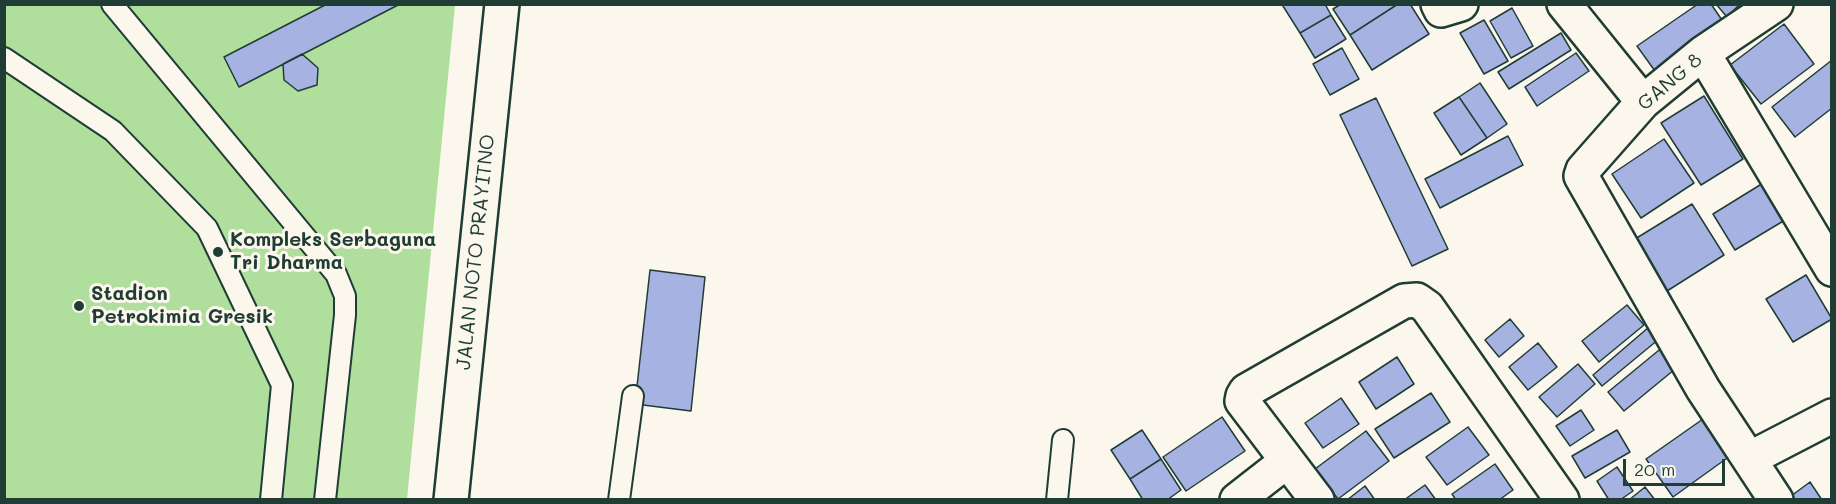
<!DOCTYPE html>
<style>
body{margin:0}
#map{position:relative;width:1836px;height:504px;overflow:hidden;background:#fbf7ec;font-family:Mali,sans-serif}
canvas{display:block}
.frame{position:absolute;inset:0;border:6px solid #1f3d34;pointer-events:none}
.scale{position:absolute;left:1623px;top:459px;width:102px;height:27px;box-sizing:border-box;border:3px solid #1f3d34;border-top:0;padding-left:8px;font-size:18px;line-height:21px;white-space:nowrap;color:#1f3d34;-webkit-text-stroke:4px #fbf7ec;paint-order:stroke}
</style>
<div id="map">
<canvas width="1836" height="504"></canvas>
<div class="frame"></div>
<div class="scale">20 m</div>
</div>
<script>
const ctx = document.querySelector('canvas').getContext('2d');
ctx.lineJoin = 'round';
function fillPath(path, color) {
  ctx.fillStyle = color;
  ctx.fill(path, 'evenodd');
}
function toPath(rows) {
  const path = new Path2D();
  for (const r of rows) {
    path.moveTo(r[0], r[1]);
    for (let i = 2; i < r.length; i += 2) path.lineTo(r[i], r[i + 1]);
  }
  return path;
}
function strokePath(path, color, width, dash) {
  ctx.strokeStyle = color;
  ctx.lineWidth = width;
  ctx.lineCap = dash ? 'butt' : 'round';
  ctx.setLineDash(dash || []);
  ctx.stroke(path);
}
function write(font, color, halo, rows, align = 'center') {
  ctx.font = font + ' Mali,sans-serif';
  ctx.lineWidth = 6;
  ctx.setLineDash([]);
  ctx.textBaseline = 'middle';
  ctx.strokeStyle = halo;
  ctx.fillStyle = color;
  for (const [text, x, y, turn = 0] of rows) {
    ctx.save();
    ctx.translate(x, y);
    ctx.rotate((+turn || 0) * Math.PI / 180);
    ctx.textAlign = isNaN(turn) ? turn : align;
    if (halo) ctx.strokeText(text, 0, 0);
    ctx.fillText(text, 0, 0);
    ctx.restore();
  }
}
const green = toPath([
 [4,5,455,5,407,499,5,499]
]);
const building = toPath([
 [327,4,400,4,239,87,224,57,327,4],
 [1285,4,1325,4,1331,15,1300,33,1283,6,1285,4],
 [1341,4,1398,4,1350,35,1333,9,1341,4],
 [1398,4,1410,4,1429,34,1372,70,1350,35,1398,4],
 [1698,4,1711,4,1724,23,1655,71,1637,46,1698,4],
 [1716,4,1740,4,1727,17,1716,4],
 [1512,8,1533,46,1511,58,1490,21,1512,8],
 [1331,15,1346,39,1315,58,1300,33,1331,15],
 [1484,20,1508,61,1484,74,1460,33,1484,20],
 [1784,24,1814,64,1761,104,1730,65,1784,24],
 [1561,33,1571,50,1509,89,1498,72,1561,33],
 [1342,48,1359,79,1330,95,1313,64,1342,48],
 [1576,53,1589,71,1537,106,1525,87,1576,53],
 [302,54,318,68,317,85,298,91,284,80,283,64,302,54],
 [1832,60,1832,108,1795,137,1772,107,1832,60],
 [1480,83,1507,124,1487,138,1459,97,1480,83],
 [1704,96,1743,159,1701,185,1661,123,1704,96],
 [1459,97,1487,138,1461,155,1434,113,1459,97],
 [1376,98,1448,249,1412,266,1340,115,1376,98],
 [1508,136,1523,165,1440,208,1425,179,1508,136],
 [1664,139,1694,183,1641,218,1612,174,1664,139],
 [1768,180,1790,217,1735,250,1713,214,1768,180],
 [1692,204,1724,255,1667,291,1635,239,1692,204],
 [650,270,705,277,691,411,635,404,650,270],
 [1806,275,1832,319,1793,342,1766,299,1806,275],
 [1627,305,1644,325,1599,362,1582,341,1627,305],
 [1510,319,1524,336,1499,357,1485,340,1510,319],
 [1649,327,1659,339,1602,386,1593,375,1649,327],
 [1538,343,1557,367,1528,390,1509,367,1538,343],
 [1664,346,1680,365,1624,411,1608,392,1664,346],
 [1397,357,1414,384,1376,409,1359,382,1397,357],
 [1578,364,1595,384,1557,417,1539,397,1578,364],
 [1431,393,1450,422,1394,458,1375,429,1431,393],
 [1341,398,1359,424,1323,448,1305,423,1341,398],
 [1581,410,1594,430,1570,446,1556,426,1581,410],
 [1222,417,1245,451,1186,491,1163,457,1222,417],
 [1703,419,1730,456,1673,497,1646,459,1703,419],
 [1468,427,1489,455,1447,485,1426,457,1468,427],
 [1142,430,1161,459,1130,479,1111,450,1142,430],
 [1617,430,1630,452,1585,478,1572,456,1617,430],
 [1366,431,1389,461,1338,499,1315,469,1366,431],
 [1161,459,1181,490,1167,500,1143,500,1130,479,1161,459],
 [1495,464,1513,490,1499,500,1456,500,1452,494,1495,464],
 [1617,467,1633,491,1620,500,1609,500,1597,481,1617,467],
 [1810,482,1822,500,1787,500,1787,499,1810,482],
 [1425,485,1436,500,1404,500,1425,485],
 [1365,486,1375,500,1347,500,1365,486],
 [1645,487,1655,500,1629,500,1645,487]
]);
const service = toPath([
 [112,4,336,274,345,296,345,315,325,500],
 [4,58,113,131,207,228,282,385,271,500],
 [619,500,633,396],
 [1057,500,1063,440]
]);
const minor = toPath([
 [1438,4,1441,10,1461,4],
 [1564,4,1643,102],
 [1776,4,1703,53,1643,102,1583,170,1581,176,1703,389,1776,500],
 [1703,53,1832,269],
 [1749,459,1832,416],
 [1237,500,1287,461],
 [1317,500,1242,401,1243,396,1246,391,1404,301,1417,300,1427,307,1562,500]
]);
const tertiary = toPath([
 [451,500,502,4]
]);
const markers = [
 [218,252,6,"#1f3d34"],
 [79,306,6,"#1f3d34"]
];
const streetNames = [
 ["GANG 8",1670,82,-40],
 ["JALAN NOTO PRAYITNO",476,252,-84]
];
const poiNames = [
 ["Kompleks Serbaguna",230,240],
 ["Tri Dharma",230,263],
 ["Stadion",91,294],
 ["Petrokimia Gresik",91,317]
];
fillPath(green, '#afde9d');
fillPath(building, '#a6b2e2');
strokePath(building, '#1f3d34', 1.5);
strokePath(service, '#1f3d34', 24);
strokePath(minor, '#1f3d34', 38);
strokePath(tertiary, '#1f3d34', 38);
strokePath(service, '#fbf7ec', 20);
strokePath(minor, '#fbf7ec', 33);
strokePath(tertiary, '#fbf7ec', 33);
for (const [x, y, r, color] of markers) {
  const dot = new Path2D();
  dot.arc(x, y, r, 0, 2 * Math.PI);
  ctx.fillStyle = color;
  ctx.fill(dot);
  strokePath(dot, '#fbf7ec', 2);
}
write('20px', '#1f3d34', '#fbf7ec', streetNames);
write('bold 20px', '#1f3d34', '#fbf7ec', poiNames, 'left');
</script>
